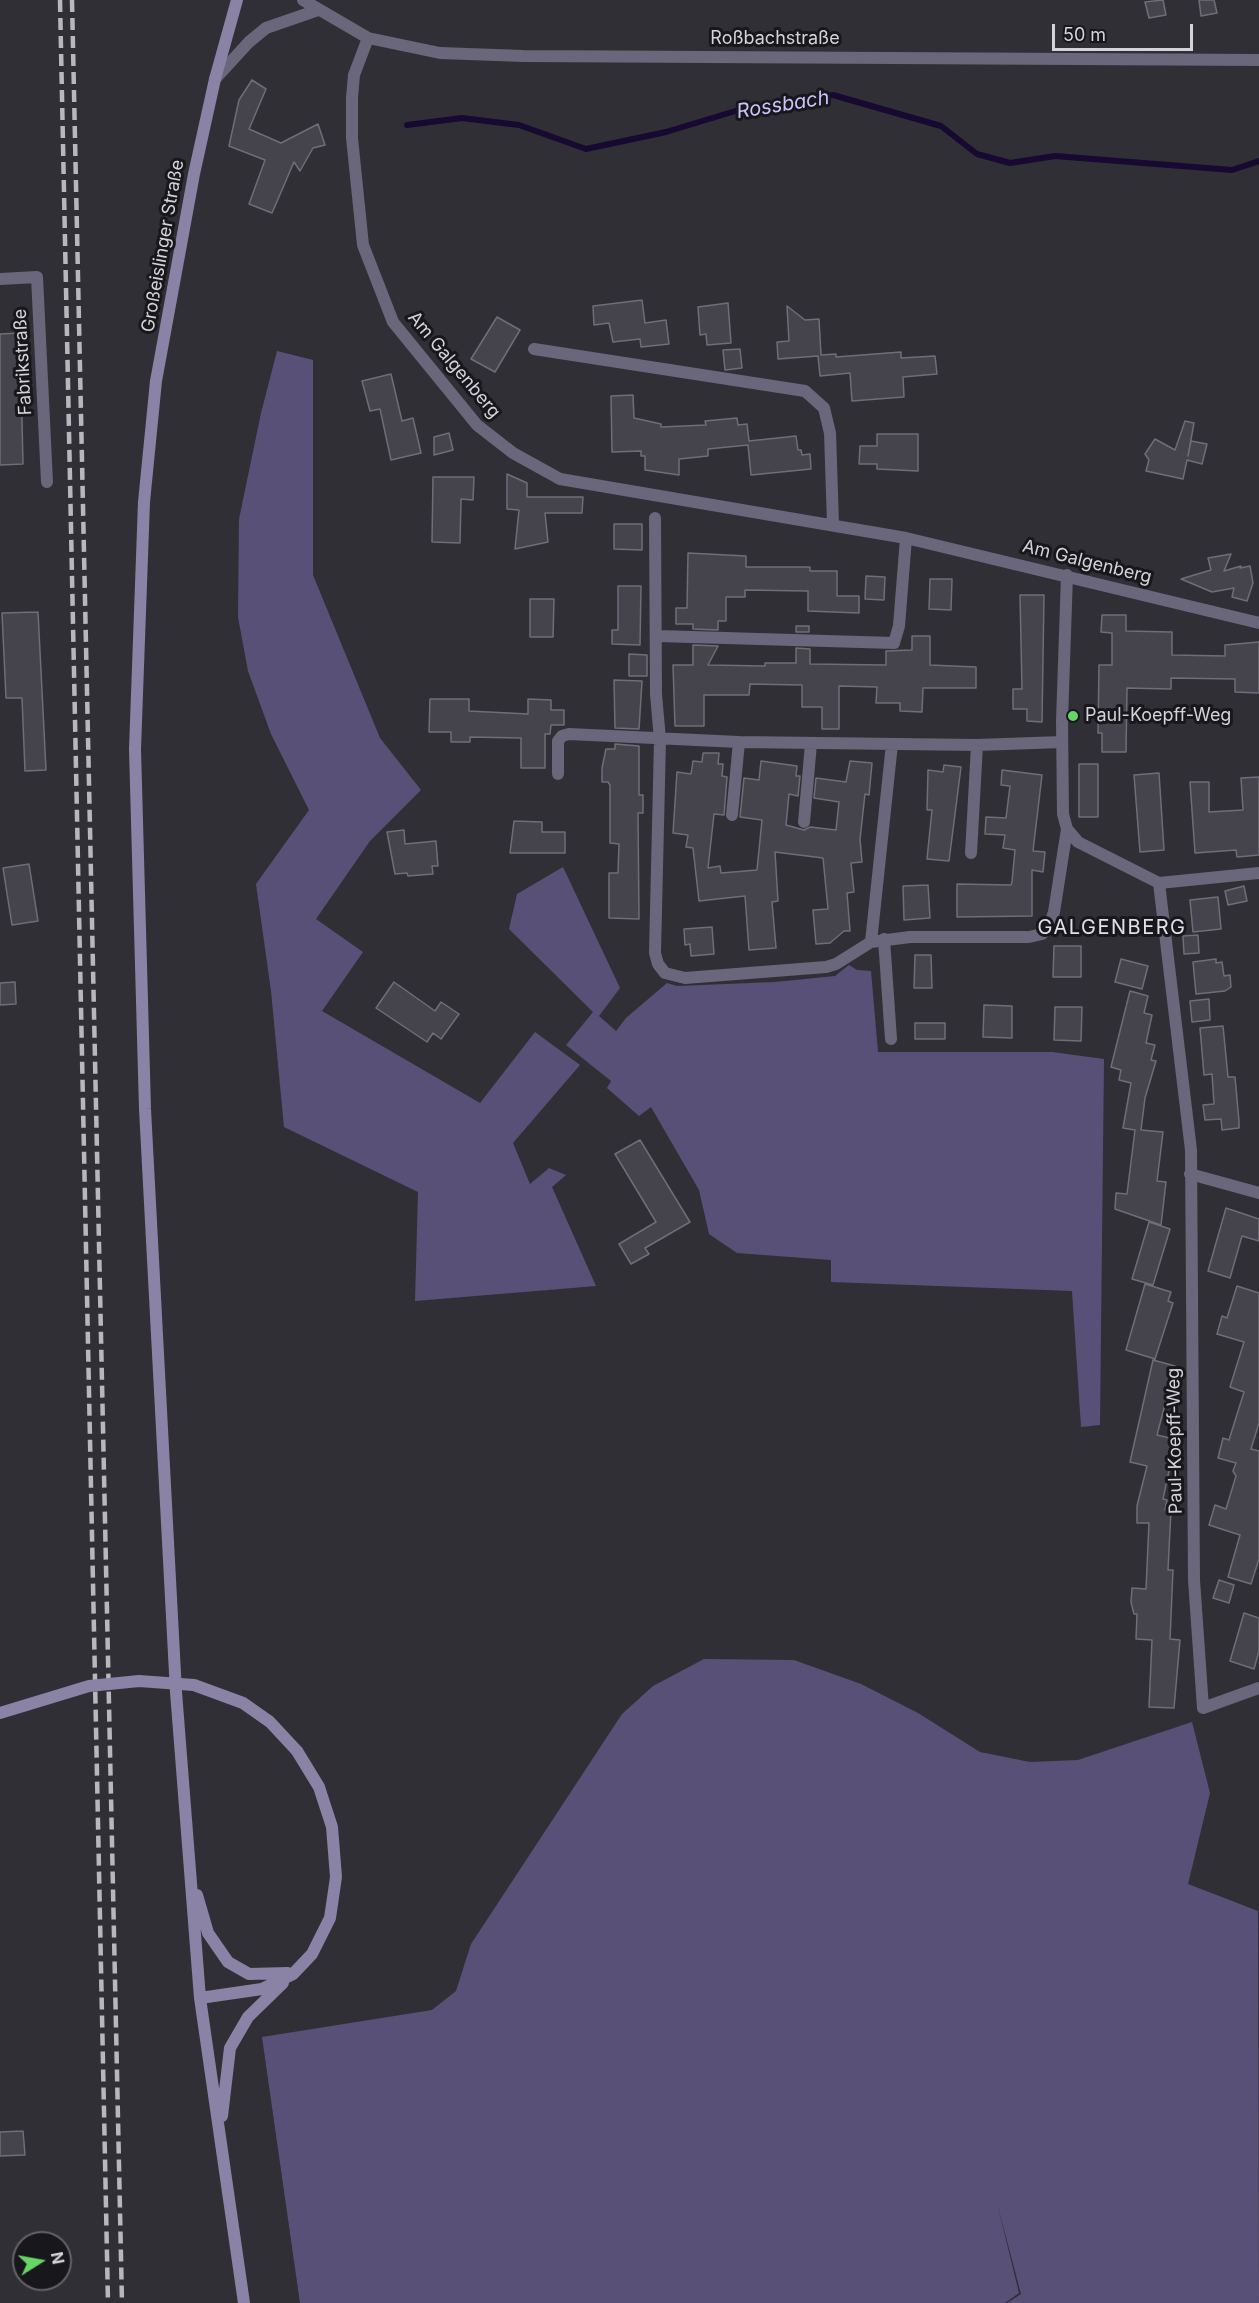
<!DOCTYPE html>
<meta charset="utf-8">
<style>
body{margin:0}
#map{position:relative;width:1259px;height:2303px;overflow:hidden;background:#302f36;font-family:Inter,sans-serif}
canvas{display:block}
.north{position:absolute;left:12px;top:2231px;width:60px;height:60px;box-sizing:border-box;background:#18171b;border:2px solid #636267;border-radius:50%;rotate:79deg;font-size:16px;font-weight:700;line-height:24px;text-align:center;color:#d4d3d8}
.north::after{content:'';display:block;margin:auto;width:21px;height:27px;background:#66d466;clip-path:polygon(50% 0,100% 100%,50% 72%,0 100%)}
.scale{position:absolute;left:1052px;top:24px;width:141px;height:27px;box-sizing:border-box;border:3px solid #d4d3d8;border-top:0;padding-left:8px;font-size:18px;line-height:21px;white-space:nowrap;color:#d4d3d8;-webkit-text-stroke:4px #18171b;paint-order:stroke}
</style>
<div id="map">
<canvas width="1259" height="2303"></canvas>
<div class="north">N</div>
<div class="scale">50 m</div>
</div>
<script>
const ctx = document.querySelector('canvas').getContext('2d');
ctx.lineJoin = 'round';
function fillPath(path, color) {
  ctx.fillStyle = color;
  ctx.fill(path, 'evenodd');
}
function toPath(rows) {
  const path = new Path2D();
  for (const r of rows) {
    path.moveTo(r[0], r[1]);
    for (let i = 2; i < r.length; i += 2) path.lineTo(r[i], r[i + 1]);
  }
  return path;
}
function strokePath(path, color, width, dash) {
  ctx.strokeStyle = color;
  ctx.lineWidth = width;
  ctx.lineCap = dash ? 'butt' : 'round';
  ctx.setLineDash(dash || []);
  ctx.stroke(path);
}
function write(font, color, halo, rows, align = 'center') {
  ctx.font = font + ' Inter,sans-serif';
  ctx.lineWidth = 6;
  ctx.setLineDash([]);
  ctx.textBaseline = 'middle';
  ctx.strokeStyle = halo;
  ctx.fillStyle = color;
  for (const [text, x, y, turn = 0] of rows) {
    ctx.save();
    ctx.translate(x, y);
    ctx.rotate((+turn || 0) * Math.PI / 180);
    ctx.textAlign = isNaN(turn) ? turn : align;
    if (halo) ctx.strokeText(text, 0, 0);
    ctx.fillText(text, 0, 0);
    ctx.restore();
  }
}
const green = toPath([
 [277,351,313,360,313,575,380,738,421,790,370,841,316,919,363,952,322,1011,480,1103,535,1032,580,1065,513,1143,530,1184,549,1168,566,1175,552,1187,596,1286,415,1301,418,1192,284,1127,271,991,256,884,309,810,271,734,248,671,238,617,239,519,261,413],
 [563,867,620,988,599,1016,616,1031,626,1018,667,983,677,986,775,982,835,976,849,965,857,970,871,971,878,1052,1052,1052,1104,1059,1100,1425,1081,1427,1072,1291,831,1282,831,1260,737,1253,709,1234,699,1190,651,1107,639,1116,607,1088,611,1081,566,1045,593,1012,509,929,517,894],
 [704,1659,794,1660,861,1684,918,1713,980,1752,1030,1762,1078,1760,1192,1722,1210,1793,1188,1884,1258,1911,1259,2303,1007,2303,1021,2294,997,2203,1019,2293,1005,2303,300,2303,262,2037,432,2010,456,1991,471,1944,622,1714,653,1686]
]);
const stream = toPath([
 [407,125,462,118,519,125,586,149,666,132,742,109,833,95,941,126,977,154,1010,163,1055,156,1232,170,1259,161]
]);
const building = toPath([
 [1163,0,1166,15,1149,18,1145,2,1163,0],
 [1199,0,1214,0,1217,13,1201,16,1199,0],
 [252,80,266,89,249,129,281,143,318,124,325,145,313,148,300,171,294,162,272,213,249,204,265,160,229,146,239,100,252,80],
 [642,300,645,323,666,320,669,344,641,347,640,339,613,342,609,323,594,325,593,306,642,300],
 [728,303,731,343,707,345,706,334,700,335,698,307,728,303],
 [787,306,805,320,819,319,821,355,836,354,836,357,901,352,901,358,935,356,937,374,903,377,904,397,852,401,850,373,820,376,818,356,778,359,777,342,789,341,787,306],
 [497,317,520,330,495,372,471,359,497,317],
 [20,333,23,464,0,465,0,334,20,333],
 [740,349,742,368,725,370,723,350,740,349],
 [391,374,402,421,413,418,421,453,391,460,380,409,370,411,362,381,391,374],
 [633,395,634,418,661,424,661,427,706,425,705,421,737,418,738,425,747,424,749,441,796,436,798,450,801,450,802,455,810,454,811,469,751,475,748,445,708,449,708,456,679,459,679,475,645,470,645,456,641,456,641,451,612,452,611,396,633,395],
 [1185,421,1194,423,1188,456,1191,441,1207,444,1202,464,1187,460,1183,479,1146,471,1149,460,1145,454,1155,439,1175,450,1185,421],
 [449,433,453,450,434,455,434,437,449,433],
 [877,434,918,434,918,471,877,469,877,464,859,464,860,446,877,446,877,434],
 [507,474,527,483,527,497,583,497,582,513,545,513,548,542,515,549,519,510,507,509,507,474],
 [433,477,474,477,473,500,461,499,460,543,432,542,433,477],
 [614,524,642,524,642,550,614,549,614,524],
 [688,553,746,556,746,567,810,567,810,571,837,571,837,596,859,596,859,613,808,611,808,591,745,590,745,597,726,597,726,621,718,621,718,630,693,629,693,624,676,624,676,608,687,608,688,553],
 [1231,554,1224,571,1241,566,1240,568,1250,566,1253,583,1247,601,1232,597,1234,588,1212,592,1181,579,1211,570,1208,558,1231,554],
 [866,576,885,577,884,600,865,599,866,576],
 [930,579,952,579,951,610,929,609,930,579],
 [618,586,641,586,640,645,612,644,612,630,618,630,618,586],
 [1020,595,1044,595,1042,722,1027,721,1027,709,1013,709,1013,689,1022,689,1020,595],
 [530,599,554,599,553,637,530,637,530,599],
 [38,612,46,770,25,771,22,698,6,698,2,613,38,612],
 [1102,615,1126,615,1126,631,1172,632,1172,655,1225,656,1225,645,1259,642,1259,693,1235,692,1235,679,1171,678,1171,689,1127,688,1126,752,1102,752,1102,733,1098,733,1099,665,1112,665,1112,633,1101,632,1102,615],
 [796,626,809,626,809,632,796,632,796,626],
 [912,636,930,636,930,665,976,667,976,688,923,688,922,712,900,711,900,703,876,703,877,687,839,686,839,729,822,729,822,707,802,707,802,685,750,684,749,695,704,695,704,726,675,726,673,665,693,665,693,645,718,646,708,665,765,666,765,663,796,663,796,648,810,649,810,664,886,665,886,651,912,650,912,636],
 [629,654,647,655,647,676,629,676,629,654],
 [614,680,642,681,639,729,615,728,614,680],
 [430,699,469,699,469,711,528,714,528,699,551,700,551,710,564,710,564,725,551,725,550,734,545,734,545,768,521,768,521,738,470,737,470,742,451,742,451,732,429,732,430,699],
 [615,744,639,746,639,795,643,795,643,813,638,813,639,919,609,918,609,873,618,873,619,844,610,843,610,785,608,782,602,782,602,768,606,749,615,749,615,744],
 [703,753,719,753,718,764,723,764,722,776,727,777,724,815,714,814,708,868,720,866,721,873,757,870,762,820,740,817,744,778,759,780,761,761,797,766,796,776,800,776,798,796,789,794,786,825,804,830,810,827,836,830,839,802,814,798,816,778,846,782,850,761,872,763,869,795,865,794,860,839,862,862,851,863,854,892,847,893,850,931,844,931,830,943,816,944,813,910,828,909,823,858,775,852,778,901,772,902,776,948,749,950,745,896,699,901,693,848,686,847,688,835,673,833,677,772,691,774,693,761,702,762,703,753],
 [1079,764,1098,764,1098,817,1079,817,1079,764],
 [944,765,961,767,949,861,927,859,932,810,927,810,928,770,943,772,944,765],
 [1002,770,1042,775,1033,851,1045,852,1043,872,1032,870,1032,916,957,917,957,884,1011,885,1012,882,1015,850,1003,848,1005,835,985,834,986,817,1006,818,1010,786,1001,785,1002,770],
 [1159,773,1164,850,1140,852,1134,775,1159,773],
 [1259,777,1259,855,1237,857,1236,850,1195,853,1190,782,1209,782,1209,812,1243,810,1241,778,1259,777],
 [514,821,542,822,542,832,565,832,565,853,510,853,514,821],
 [404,830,405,844,436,841,438,866,432,866,433,874,408,876,407,873,395,874,387,832,404,830],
 [29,864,38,921,12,925,3,868,29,864],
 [928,885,930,918,904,920,903,886,928,885],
 [1244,886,1247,901,1228,905,1225,891,1244,886],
 [1218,897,1221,929,1193,932,1190,900,1218,897],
 [712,927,714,954,691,956,690,944,685,945,684,929,712,927],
 [1198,935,1199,953,1184,954,1183,936,1198,935],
 [1054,946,1081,946,1081,977,1053,977,1054,946],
 [915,955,931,955,932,988,914,988,915,955],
 [1121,959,1148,966,1142,989,1115,982,1121,959],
 [1216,959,1216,963,1222,962,1224,976,1230,975,1231,987,1225,991,1196,994,1193,962,1216,959],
 [15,982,16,1004,0,1005,0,983,15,982],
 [394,982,435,1011,441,1002,459,1014,441,1039,433,1033,427,1042,376,1008,394,982],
 [1130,991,1148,996,1144,1013,1152,1015,1146,1043,1155,1045,1151,1060,1156,1061,1145,1098,1141,1130,1163,1132,1157,1181,1166,1182,1161,1225,1115,1209,1116,1193,1127,1194,1135,1130,1123,1128,1131,1083,1119,1080,1121,1070,1111,1067,1130,991],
 [1209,999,1210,1020,1192,1022,1190,1001,1209,999],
 [984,1005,1012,1006,1012,1038,983,1037,984,1005],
 [1055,1007,1082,1007,1081,1041,1054,1040,1055,1007],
 [915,1023,945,1023,945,1039,915,1039,915,1023],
 [1223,1026,1228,1077,1235,1077,1239,1121,1239,1128,1222,1130,1221,1119,1205,1120,1203,1105,1214,1104,1212,1074,1204,1075,1200,1028,1223,1026],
 [640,1140,690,1222,645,1248,649,1254,631,1264,619,1244,656,1222,615,1154,640,1140],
 [1226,1208,1259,1219,1259,1241,1242,1236,1230,1278,1208,1271,1226,1208],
 [1149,1222,1170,1229,1153,1285,1132,1279,1149,1222],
 [1145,1284,1171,1292,1168,1301,1173,1303,1155,1359,1126,1350,1145,1284],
 [1237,1286,1259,1293,1259,1423,1251,1449,1259,1451,1259,1559,1251,1584,1228,1577,1240,1535,1209,1525,1215,1505,1226,1509,1236,1476,1233,1471,1236,1463,1218,1458,1223,1438,1229,1440,1244,1392,1230,1387,1244,1342,1217,1334,1222,1316,1227,1318,1237,1286],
 [1153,1360,1175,1366,1157,1435,1174,1439,1172,1448,1174,1448,1163,1499,1167,1500,1165,1510,1171,1510,1168,1570,1173,1570,1170,1639,1180,1640,1174,1708,1149,1707,1152,1640,1136,1639,1137,1614,1134,1614,1131,1602,1132,1588,1146,1589,1149,1523,1137,1523,1137,1506,1147,1466,1130,1462,1153,1360],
 [1219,1580,1234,1585,1229,1603,1213,1598,1219,1580],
 [1244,1613,1259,1618,1259,1651,1254,1669,1230,1661,1244,1613],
 [23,2131,25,2155,0,2156,0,2132,23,2131]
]);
const minor = toPath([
 [368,38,354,75,352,98,352,138,363,245,393,322,477,425,513,453,560,479,906,538,1259,623],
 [0,279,37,277,47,482],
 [534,349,805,391,824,408,830,433,833,524],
 [655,518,656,694,660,740,655,953,658,964,665,973,685,978,826,967,836,964,871,942,910,937,1029,937,1042,934,1049,926,1054,912,1067,829],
 [1067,575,1062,721,1063,814,1067,829,1078,842,1159,883,1191,1150,1194,1580,1203,1708,1259,1688],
 [658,636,894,643,899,626,906,538],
 [558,774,558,741,562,736,569,734,739,742,977,745,1062,742],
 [732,815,739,742],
 [804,822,811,744],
 [971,853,977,745],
 [1159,883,1259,873],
 [884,939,891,1039],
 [871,942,892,744],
 [1190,1174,1259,1193]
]);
const tertiary = toPath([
 [303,0,368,38,440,53,523,56,1259,60],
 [215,79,249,42,266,28,318,10]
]);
const secondary = toPath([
 [237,0,215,79,194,174,156,381,144,502,135,749,145,1109,176,1692,200,1998,244,2303],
 [197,1895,208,1933,228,1962,249,1974,288,1973],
 [200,1998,262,1989,293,1974,312,1954,330,1918,336,1877,332,1827,319,1787,297,1751],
 [222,2116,230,2048,248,2017,283,1983]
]);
const rail = toPath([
 [60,0,108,2303],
 [72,0,122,2303]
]);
const secondaryBridge = toPath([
 [0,1713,89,1686,139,1681,194,1685,243,1703,270,1722,297,1751]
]);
const markers = [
 [1073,716,6,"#66d466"]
];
const streetNames = [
 ["Roßbachstraße",775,39],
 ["Großeislinger Straße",163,246,-80],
 ["Fabrikstraße",23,362,-93],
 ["Am Galgenberg",454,365,50],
 ["Am Galgenberg",1087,562,14],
 ["Paul-Koepff-Weg",1175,1441,-91]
];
const poiNames = [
 ["Paul-Koepff-Weg",1085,716]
];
const waterNames = [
 ["Rossbach",783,105,-9]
];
const neighbourhoodNames = [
 ["GALGENBERG",1112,928]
];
fillPath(green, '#595077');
strokePath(stream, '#170931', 6);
fillPath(building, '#45434c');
strokePath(building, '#6f6e77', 1.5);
strokePath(minor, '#6a667b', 12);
strokePath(tertiary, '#6a667b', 12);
strokePath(secondary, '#8a83a5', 12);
strokePath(rail, '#b8b7bc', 4.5, [12, 6]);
strokePath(secondaryBridge, '#8a83a5', 12);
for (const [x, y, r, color] of markers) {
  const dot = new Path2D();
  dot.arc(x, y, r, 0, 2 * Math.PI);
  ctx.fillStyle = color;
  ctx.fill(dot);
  strokePath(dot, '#18171b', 2);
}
write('18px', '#d4d3d8', '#18171b', streetNames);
write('18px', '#d4d3d8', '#18171b', poiNames, 'left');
write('italic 20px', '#cec2fe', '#18171b', waterNames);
ctx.letterSpacing = '1.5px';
write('20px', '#e1dfea', '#18171b', neighbourhoodNames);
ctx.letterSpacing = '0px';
</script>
